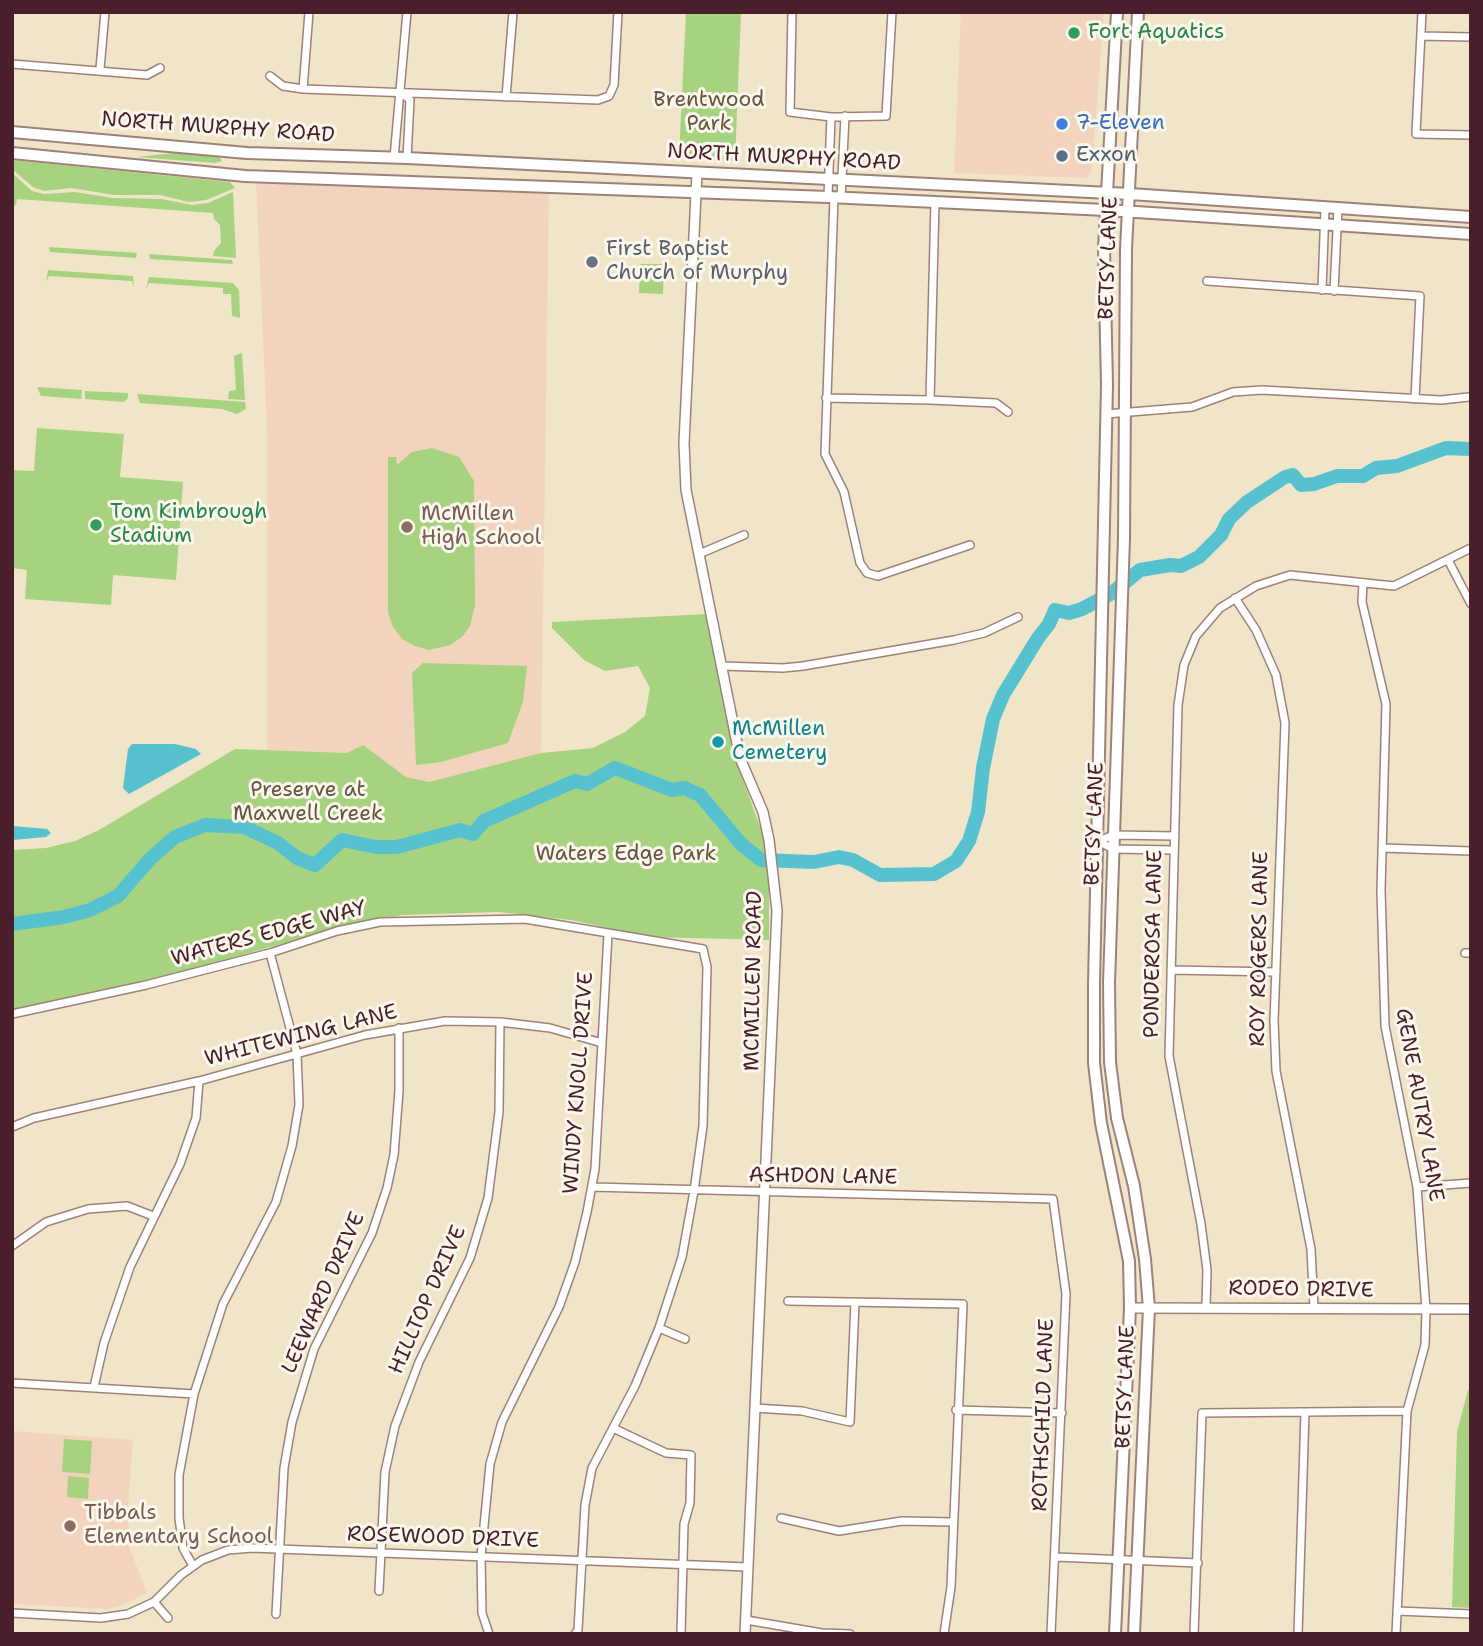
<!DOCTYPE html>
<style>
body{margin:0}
#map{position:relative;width:1483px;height:1646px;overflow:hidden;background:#f0e5c8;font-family:"Shantell Sans",sans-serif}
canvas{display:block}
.frame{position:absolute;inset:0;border:14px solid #4a1f2b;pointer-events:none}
</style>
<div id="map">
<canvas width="1483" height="1646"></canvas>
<div class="frame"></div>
</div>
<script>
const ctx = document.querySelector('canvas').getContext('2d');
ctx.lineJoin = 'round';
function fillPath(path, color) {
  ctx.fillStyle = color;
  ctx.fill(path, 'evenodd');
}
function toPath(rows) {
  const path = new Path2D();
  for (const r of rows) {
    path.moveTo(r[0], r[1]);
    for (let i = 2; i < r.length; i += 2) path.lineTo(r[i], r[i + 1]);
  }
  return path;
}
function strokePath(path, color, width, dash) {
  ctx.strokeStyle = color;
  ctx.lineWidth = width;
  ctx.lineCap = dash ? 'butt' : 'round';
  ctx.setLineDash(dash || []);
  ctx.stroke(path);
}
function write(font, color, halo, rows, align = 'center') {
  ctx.font = font + ' "Shantell Sans",sans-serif';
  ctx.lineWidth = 6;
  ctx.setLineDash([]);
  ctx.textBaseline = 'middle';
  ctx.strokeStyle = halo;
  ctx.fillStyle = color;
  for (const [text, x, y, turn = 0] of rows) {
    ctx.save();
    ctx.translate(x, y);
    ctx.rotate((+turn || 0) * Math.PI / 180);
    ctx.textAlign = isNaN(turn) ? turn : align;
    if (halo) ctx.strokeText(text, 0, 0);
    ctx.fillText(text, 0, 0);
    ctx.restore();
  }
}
const built = toPath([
 [961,12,1104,12,1092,169,1087,178,954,173],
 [256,181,549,189,541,753,429,782,406,777,363,746,347,753,267,752,267,431],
 [12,1431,133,1440,128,1505,129,1546,147,1593,121,1606,107,1609,12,1604]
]);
const green = toPath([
 [686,12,741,12,735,161,679,157],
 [184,152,218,155,222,161,215,163,137,157],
 [12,160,230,182,235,188,206,200,189,202,160,195,114,195,71,188,44,191,33,187,12,169],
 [12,173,32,191,44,194,75,192,113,198,162,199,192,205,208,203,233,192,236,258,213,256,214,251,221,243,220,225,214,219,213,213,17,199,16,205,12,206],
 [49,247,137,253,136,258,50,252],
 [149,254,232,260,233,264,150,259],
 [640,264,664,264,663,294,639,293],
 [48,270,133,276,134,288,132,281,49,276,46,282],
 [149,277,233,283,239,290,240,318,232,316,231,294,223,294,223,288,149,283,146,289],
 [242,353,245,400,228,399,229,391,236,390,234,356],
 [37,387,82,390,81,399,41,396],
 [85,391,128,393,128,398,124,402,85,399],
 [137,394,245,402,246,409,237,414,222,409,140,403],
 [37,428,124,434,120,477,183,482,176,580,113,575,111,605,25,599,27,570,12,568,12,470,34,471],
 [432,448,459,457,474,481,475,606,470,626,462,637,450,645,429,650,415,646,402,639,393,627,388,613,388,457,396,457,397,465,412,452],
 [707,614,734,755,764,838,769,890,769,940,651,937,571,920,499,912,402,915,344,926,175,974,12,1010,12,850,46,848,75,841,99,830,235,749,347,753,363,745,406,777,429,782,541,753,593,748,625,732,645,716,650,688,638,666,605,671,584,660,552,628,552,622],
 [423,663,527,666,523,702,508,743,441,762,416,765,412,673],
 [1468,1390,1471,1390,1471,1608,1452,1607,1457,1432],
 [64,1439,92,1441,90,1474,62,1472],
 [68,1476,89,1478,88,1499,67,1497]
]);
const water = toPath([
 [132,744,175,744,196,749,201,754,129,794,123,788,128,749],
 [12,826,47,829,51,833,46,837,12,840]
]);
const river = toPath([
 [12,924,64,917,90,910,118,896,150,859,175,837,205,825,244,827,278,843,297,858,315,865,342,840,376,847,397,847,460,830,473,834,484,821,575,781,587,784,615,768,672,790,684,788,700,795,741,844,761,860,814,862,839,857,853,860,880,875,934,874,956,861,969,841,978,812,983,768,993,719,1003,695,1038,638,1049,624,1055,610,1069,613,1082,609,1112,593,1140,570,1170,565,1181,566,1199,557,1221,535,1229,519,1247,502,1285,477,1293,475,1301,485,1314,484,1337,476,1363,476,1376,468,1397,466,1446,448,1471,449]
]);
const minor = toPath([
 [792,12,790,112,831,117,886,116,892,12],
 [1422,12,1416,134,1471,135],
 [1421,36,1471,37],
 [12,64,147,75,160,68],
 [100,69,105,12],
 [270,76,283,86,303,89,598,100,609,96,614,85,618,12],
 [303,89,309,12],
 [402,93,410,100,407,158],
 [506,97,513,12],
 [394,158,407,12],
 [828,197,831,117],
 [834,197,825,454,844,492,860,563,867,573,878,576,970,545],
 [841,198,845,116],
 [1207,281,1420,296,1415,399],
 [1322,290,1325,208],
 [1334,291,1338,209],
 [826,398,930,400,935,202],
 [930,400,996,403,1008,412],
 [1106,414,1192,407,1233,392,1262,390,1441,400,1469,397],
 [699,554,744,535],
 [1448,560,1471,604],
 [1363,583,1362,602,1386,704,1381,890,1385,1026,1417,1187,1426,1309,1425,1345,1407,1411,1396,1634],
 [1235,598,1256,630,1276,675,1285,723,1274,1021,1276,1071,1311,1249,1314,1308],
 [722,666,783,668,803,666,954,640,984,633,1018,617],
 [1098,841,1113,849,1174,850],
 [1098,841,1114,835,1175,836],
 [1382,848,1471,851],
 [1465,953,1471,953],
 [1171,970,1276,972],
 [12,1014,146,985,270,953,337,931,380,922,525,919,703,949,707,967,703,1126,694,1191,682,1257,659,1328,635,1386,592,1468,585,1505,578,1630,575,1634],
 [12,1127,34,1118,199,1081,365,1035,445,1021,500,1022,550,1028,602,1043],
 [592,1187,1053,1199,1066,1294,1051,1634],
 [1417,1187,1471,1183],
 [12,1246,46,1222,88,1209,127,1206,153,1216],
 [788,1301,963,1304,951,1587,944,1634],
 [1206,1307,1207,1270,1201,1224,1169,1056,1178,705,1184,665,1196,636,1220,608,1256,586,1290,575,1394,586,1471,548],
 [659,1328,685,1339],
 [12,1383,194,1394],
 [94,1387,104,1343,130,1267,180,1164,196,1118,199,1081],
 [755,1408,802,1411,850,1422,855,1302],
 [956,1410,1062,1413],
 [613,1428,666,1453,691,1455,690,1503,684,1524,681,1634],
 [781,1518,839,1531,902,1521,952,1522],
 [1056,1557,1198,1563],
 [193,1566,183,1548,179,1518,179,1475,194,1394,223,1304,276,1202,292,1146,299,1105,297,1054,270,953],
 [379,1591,385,1472,395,1426,419,1362,470,1258,488,1198,499,1112,500,1022],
 [154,1602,168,1618],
 [1397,1611,1471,1614],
 [12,1613,101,1618,128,1614,154,1602,181,1575,202,1560,228,1550,252,1548,748,1567],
 [276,1614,284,1468,292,1422,314,1349,372,1233,387,1188,394,1155,399,1091,399,1028],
 [746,1620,822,1633,850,1634],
 [489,1634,482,1613,481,1557,490,1464,502,1422,559,1307,575,1262,587,1212,595,1169,608,934],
 [1194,1634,1202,1413,1407,1411],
 [1298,1634,1305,1412]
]);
const tertiary = toPath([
 [697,173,684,443,686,490,740,758,763,812,769,840,777,911,745,1634],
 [1130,1308,1471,1309]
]);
const secondary = toPath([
 [12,132,247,153,407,158,1130,194,1471,217],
 [12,153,245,176,828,197,1106,210,1471,234],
 [1115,1634,1130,1308,1129,1261,1101,1123,1094,1063,1094,984,1107,385,1104,248,1117,12],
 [1134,1634,1149,1308,1145,1259,1134,1186,1117,1118,1110,1062,1109,983,1124,538,1126,249,1138,12]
]);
const markers = [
 [1074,33,7,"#2e9e5b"],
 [1062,124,7,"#3f7fe0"],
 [1062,156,7,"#5c6f8a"],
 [592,262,7,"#6b7280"],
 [96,525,7,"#2e9e5b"],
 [407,527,7,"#8d6e63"],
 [718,742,7,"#0f9aa8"],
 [70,1526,7,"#8d6e63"]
];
const leisureNames = [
 ["Fort Aquatics",1088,33],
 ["Tom Kimbrough",110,513],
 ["Stadium",110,537]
];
const parkNames = [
 ["Brentwood",709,101],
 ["Park",709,125],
 ["Preserve at",308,791],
 ["Maxwell Creek",308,815],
 ["Waters Edge Park",626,855]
];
const shopNames = [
 ["7-Eleven",1076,124]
];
const streetNames = [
 ["NORTH MURPHY ROAD",218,128,4],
 ["NORTH MURPHY ROAD",784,158,3],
 ["BETSY LANE",1109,258,-88],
 ["BETSY LANE",1095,824,-88],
 ["WATERS EDGE WAY",269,934,-15],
 ["PONDEROSA LANE",1154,944,-89],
 ["ROY ROGERS LANE",1260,949,-89],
 ["MCMILLEN ROAD",754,981,-89],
 ["WHITEWING LANE",301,1036,-14],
 ["WINDY KNOLL DRIVE",579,1083,-86],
 ["GENE AUTRY LANE",1419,1105,80],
 ["ASHDON LANE",823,1177,1],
 ["RODEO DRIVE",1301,1290,1],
 ["LEEWARD DRIVE",324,1293,-66],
 ["HILLTOP DRIVE",428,1300,-66],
 ["BETSY LANE",1126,1387,-88],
 ["ROTHSCHILD LANE",1044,1415,-88],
 ["ROSEWOOD DRIVE",443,1538,2]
];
const serviceNames = [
 ["Exxon",1076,156]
];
const worshipNames = [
 ["First Baptist",606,250],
 ["Church of Murphy",606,274]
];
const educationNames = [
 ["McMillen",421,515],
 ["High School",421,539],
 ["Tibbals",84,1514],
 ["Elementary School",84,1538]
];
const cultureNames = [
 ["McMillen",732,730],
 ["Cemetery",732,754]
];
fillPath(built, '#f2d4be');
fillPath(green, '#a7d27f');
fillPath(water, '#56c2d0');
strokePath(river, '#56c2d0', 14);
strokePath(minor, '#9d827a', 10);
strokePath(tertiary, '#9d827a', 12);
strokePath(secondary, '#9d827a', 14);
strokePath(minor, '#fff', 7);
strokePath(tertiary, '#fff', 9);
strokePath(secondary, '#fff', 10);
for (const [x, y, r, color] of markers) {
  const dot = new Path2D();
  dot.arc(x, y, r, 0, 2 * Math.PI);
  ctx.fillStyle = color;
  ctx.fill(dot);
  strokePath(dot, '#fbf7ec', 2.5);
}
write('21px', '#27864d', '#fbf7ec', leisureNames, 'left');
write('21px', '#654', '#fbf7ec', parkNames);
write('21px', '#366cbe', '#fbf7ec', shopNames, 'left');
write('21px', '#4a1f2b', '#fbf7ec', streetNames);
write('21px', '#4e5e75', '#fbf7ec', serviceNames, 'left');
write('21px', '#5b616d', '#fbf7ec', worshipNames, 'left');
write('21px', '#785e54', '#fbf7ec', educationNames, 'left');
write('21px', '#0d838f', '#fbf7ec', cultureNames, 'left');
</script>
